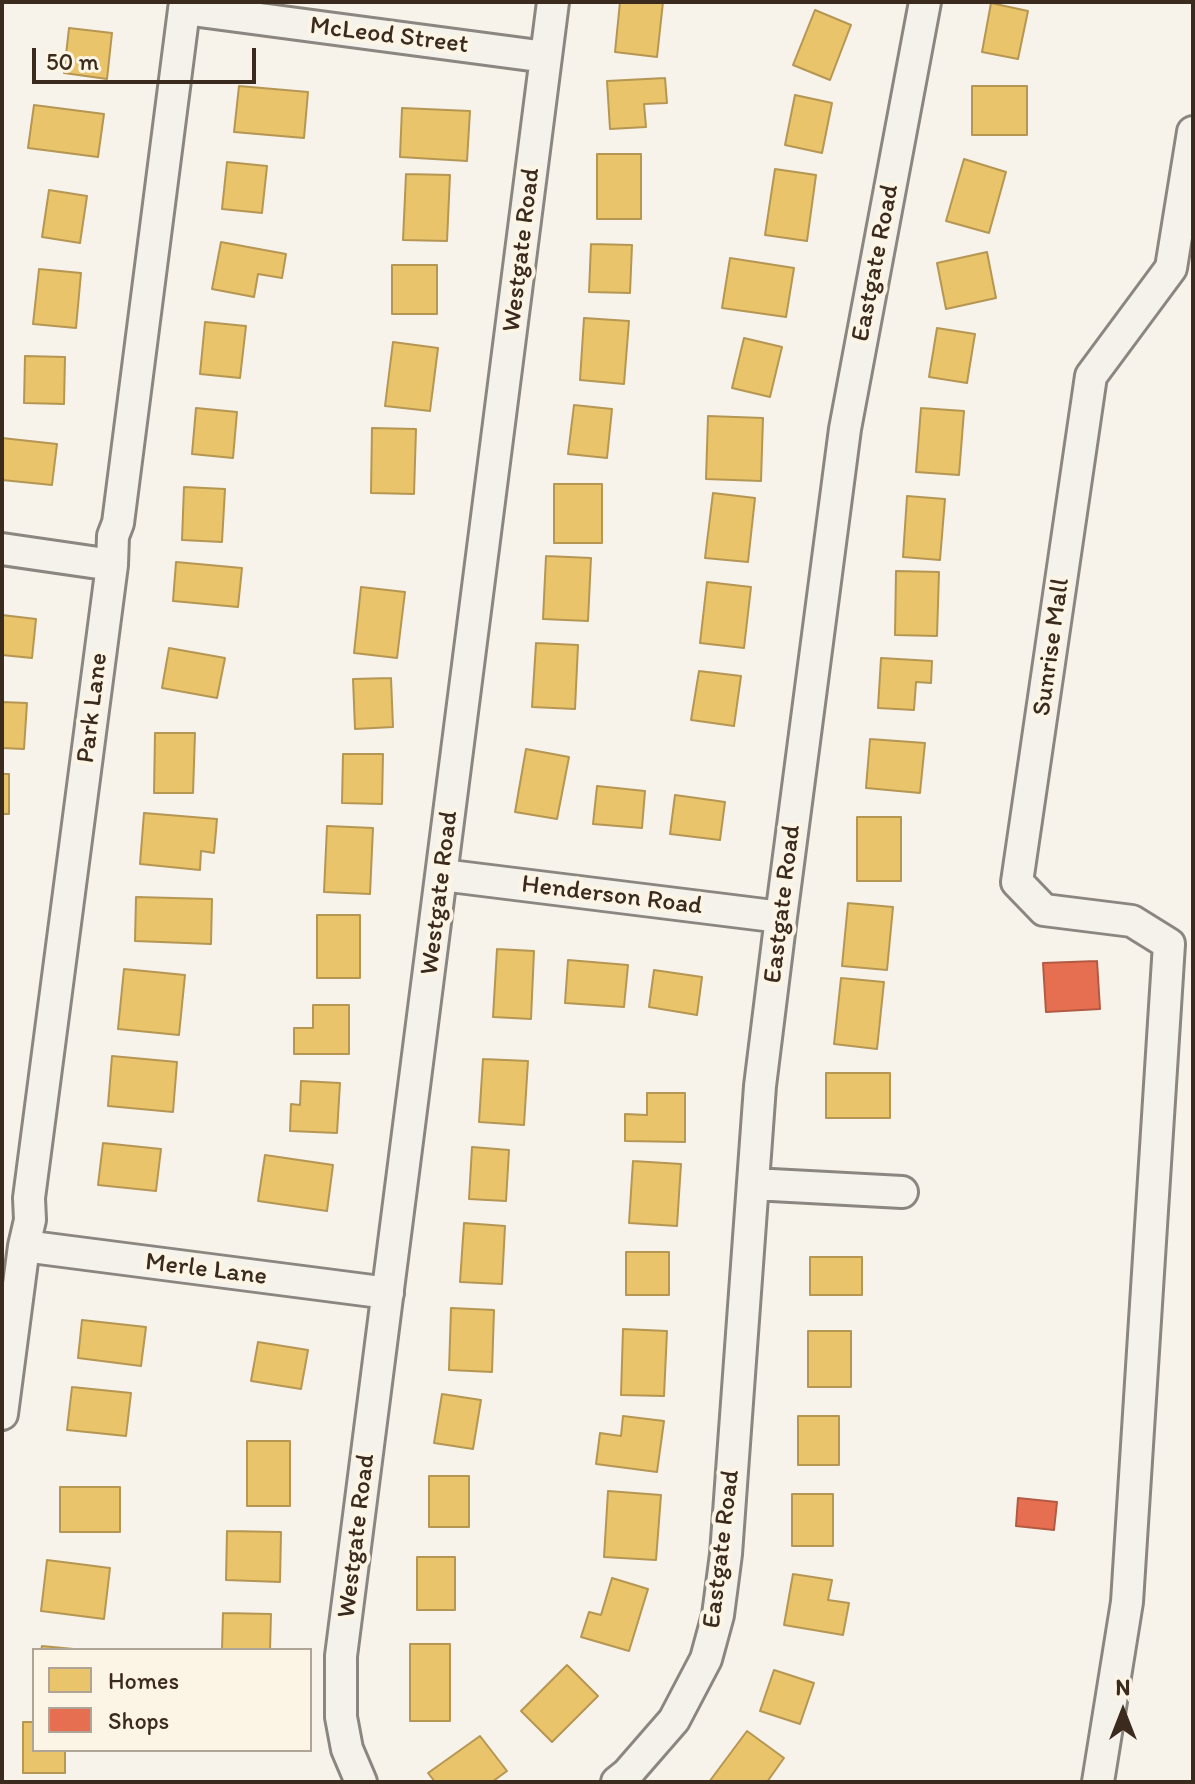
<!DOCTYPE html>
<style>
body{margin:0}
#map{position:relative;width:1195px;height:1784px;overflow:hidden;background:#f7f3ea;font-family:Itim,sans-serif}
canvas{display:block}
.frame{position:absolute;inset:0;border:4px solid #3b2a1e;pointer-events:none}
.legend{position:absolute;left:32px;top:1648px;width:280px;height:104px;box-sizing:border-box;background:#fcf5e5;border:2px solid #afa495;margin:0;padding:10px 14px;list-style:none;font-size:24px;color:#3b2a1e}
.legend li{display:flex;align-items:center;gap:16px;height:40px}
.legend b{width:40px;border:2px solid #afa495}
.north{position:absolute;left:1083px;top:1672px;width:80px;height:80px;-webkit-text-stroke:6px #fcf5e5;paint-order:stroke;rotate:0deg;font-size:22px;font-weight:700;line-height:32px;text-align:center;color:#3b2a1e}
.north::after{content:'';display:block;margin:auto;width:28px;height:36px;background:#3b2a1e;clip-path:polygon(50% 0,100% 100%,50% 72%,0 100%)}
.scale{position:absolute;left:32px;top:48px;width:224px;height:36px;box-sizing:border-box;border:4px solid #3b2a1e;border-top:0;padding-left:10px;font-size:24px;line-height:28px;white-space:nowrap;color:#3b2a1e;-webkit-text-stroke:6px #fcf5e5;paint-order:stroke}
</style>
<div id="map">
<canvas width="1195" height="1784"></canvas>
<div class="frame"></div>
<ul class="legend">
<li><b style="height:22px;background:#e9c46a"></b>Homes</li>
<li><b style="height:22px;background:#e76f51"></b>Shops</li>
</ul>
<div class="north">N</div>
<div class="scale">50 m</div>
</div>
<script>
const ctx = document.querySelector('canvas').getContext('2d');
ctx.lineJoin = 'round';
function fillPath(path, color) {
  ctx.fillStyle = color;
  ctx.fill(path, 'evenodd');
}
function toPath(rows) {
  const path = new Path2D();
  for (const r of rows) {
    path.moveTo(r[0], r[1]);
    for (let i = 2; i < r.length; i += 2) path.lineTo(r[i], r[i + 1]);
  }
  return path;
}
function strokePath(path, color, width, dash) {
  ctx.strokeStyle = color;
  ctx.lineWidth = width;
  ctx.lineCap = dash ? 'butt' : 'round';
  ctx.setLineDash(dash || []);
  ctx.stroke(path);
}
function write(font, color, halo, rows, align = 'center') {
  ctx.font = font + ' Itim,sans-serif';
  ctx.lineWidth = 8;
  ctx.setLineDash([]);
  ctx.textBaseline = 'middle';
  ctx.strokeStyle = halo;
  ctx.fillStyle = color;
  for (const [text, x, y, turn = 0] of rows) {
    ctx.save();
    ctx.translate(x, y);
    ctx.rotate((+turn || 0) * Math.PI / 180);
    ctx.textAlign = isNaN(turn) ? turn : align;
    if (halo) ctx.strokeText(text, 0, 0);
    ctx.fillText(text, 0, 0);
    ctx.restore();
  }
}
const homes = toPath([
 [620,2,663,2,657,57,615,52,620,2],
 [991,3,1028,11,1018,59,982,52,991,3],
 [815,10,851,25,830,80,793,65,815,10],
 [69,28,112,33,107,79,64,73,69,28],
 [665,78,667,103,644,104,646,127,610,129,607,81,665,78],
 [239,86,308,92,304,138,234,132,239,86],
 [972,86,1027,86,1027,135,972,135,972,86],
 [795,95,832,103,822,153,785,145,795,95],
 [34,105,104,114,98,157,28,148,34,105],
 [402,108,470,111,467,161,400,157,402,108],
 [597,154,641,154,641,219,597,219,597,154],
 [964,159,1006,172,989,233,946,221,964,159],
 [227,162,267,166,262,213,222,209,227,162],
 [775,169,816,175,807,241,765,235,775,169],
 [406,174,450,175,447,241,403,240,406,174],
 [49,190,87,196,80,243,42,237,49,190],
 [221,242,286,254,282,278,258,274,254,297,212,289,221,242],
 [591,244,632,245,630,293,589,292,591,244],
 [987,252,996,298,946,309,937,263,987,252],
 [730,258,794,268,786,317,722,308,730,258],
 [392,265,437,265,437,314,392,314,392,265],
 [39,269,81,273,76,328,33,324,39,269],
 [584,318,629,321,624,384,580,380,584,318],
 [205,322,246,326,240,378,200,374,205,322],
 [937,328,975,334,967,383,929,377,937,328],
 [744,338,782,347,770,397,732,388,744,338],
 [393,342,438,348,430,411,385,406,393,342],
 [25,356,65,357,64,404,24,403,25,356],
 [574,405,612,409,607,458,568,454,574,405],
 [196,408,237,412,233,458,192,454,196,408],
 [921,408,964,411,959,475,916,472,921,408],
 [708,416,763,418,761,481,706,479,708,416],
 [372,428,416,429,414,494,371,493,372,428],
 [2,438,57,444,52,485,2,480,2,438],
 [554,484,602,484,602,543,554,543,554,484],
 [184,487,225,489,222,542,182,540,184,487],
 [713,493,755,498,748,562,705,558,713,493],
 [907,496,945,499,940,560,903,557,907,496],
 [546,556,591,558,588,621,543,619,546,556],
 [176,562,242,568,238,607,173,601,176,562],
 [896,571,939,572,937,636,895,635,896,571],
 [707,582,751,587,744,648,700,643,707,582],
 [361,587,405,592,397,658,354,653,361,587],
 [2,615,36,619,32,658,2,655,2,615],
 [536,643,578,645,575,709,532,707,536,643],
 [169,648,225,658,217,698,162,688,169,648],
 [881,658,932,661,931,683,916,682,914,710,878,708,881,658],
 [699,671,741,676,734,726,691,720,699,671],
 [391,678,393,727,355,729,353,679,391,678],
 [2,702,27,703,24,749,2,748,2,702],
 [155,733,195,733,193,793,154,793,155,733],
 [870,739,925,743,920,793,866,788,870,739],
 [526,749,569,757,557,819,515,812,526,749],
 [343,754,383,754,382,804,342,803,343,754],
 [2,774,9,774,9,814,2,814,2,774],
 [597,786,645,791,642,828,593,824,597,786],
 [675,795,725,802,720,840,670,834,675,795],
 [144,813,217,819,214,853,201,851,200,870,140,864,144,813],
 [857,817,901,817,901,881,857,881,857,817],
 [327,826,373,828,370,894,324,892,327,826],
 [136,897,212,899,211,944,135,941,136,897],
 [848,903,893,907,887,970,842,966,848,903],
 [317,915,360,915,360,978,317,978,317,915],
 [497,949,534,951,531,1019,493,1017,497,949],
 [568,960,628,965,624,1007,565,1003,568,960],
 [124,969,185,975,179,1035,118,1029,124,969],
 [654,970,702,977,697,1015,649,1007,654,970],
 [841,978,884,982,877,1049,834,1044,841,978],
 [313,1005,349,1005,349,1054,294,1054,294,1028,313,1028,313,1005],
 [112,1056,177,1062,173,1112,108,1106,112,1056],
 [483,1059,528,1061,524,1125,479,1122,483,1059],
 [826,1073,890,1073,890,1118,826,1118,826,1073],
 [301,1081,340,1083,337,1133,290,1131,291,1104,300,1105,301,1081],
 [647,1093,685,1093,685,1142,625,1141,625,1114,647,1115,647,1093],
 [103,1143,161,1149,156,1191,98,1185,103,1143],
 [472,1147,509,1150,506,1201,469,1199,472,1147],
 [265,1155,333,1165,327,1211,258,1201,265,1155],
 [633,1161,681,1164,677,1226,629,1223,633,1161],
 [464,1223,505,1226,502,1284,460,1282,464,1223],
 [626,1252,669,1252,669,1295,626,1295,626,1252],
 [810,1257,862,1257,862,1295,810,1295,810,1257],
 [451,1308,494,1310,492,1372,449,1370,451,1308],
 [82,1320,146,1327,141,1366,78,1358,82,1320],
 [623,1329,667,1331,664,1396,621,1395,623,1329],
 [808,1331,851,1331,851,1387,808,1387,808,1331],
 [258,1342,308,1350,301,1389,251,1381,258,1342],
 [72,1387,131,1393,126,1436,67,1430,72,1387],
 [442,1394,481,1400,473,1449,434,1443,442,1394],
 [623,1416,664,1421,657,1472,596,1464,600,1433,621,1436,623,1416],
 [798,1416,839,1416,839,1465,798,1465,798,1416],
 [247,1441,290,1441,290,1506,247,1506,247,1441],
 [429,1476,469,1476,469,1527,429,1527,429,1476],
 [60,1487,120,1487,120,1532,60,1532,60,1487],
 [608,1491,661,1495,656,1560,604,1557,608,1491],
 [792,1494,833,1494,833,1546,792,1546,792,1494],
 [227,1531,281,1532,280,1582,226,1580,227,1531],
 [417,1557,455,1557,455,1610,417,1610,417,1557],
 [47,1560,110,1568,104,1619,41,1611,47,1560],
 [793,1574,832,1580,828,1600,849,1603,843,1635,784,1625,793,1574],
 [612,1578,648,1589,629,1651,581,1637,589,1612,601,1615,612,1578],
 [223,1613,271,1614,270,1650,222,1650,223,1613],
 [410,1644,450,1644,450,1721,410,1721,410,1644],
 [42,1646,84,1650,41,1650,42,1646],
 [567,1665,598,1696,552,1742,521,1711,567,1665],
 [774,1670,814,1683,800,1724,760,1711,774,1670],
 [23,1722,34,1722,34,1750,65,1750,65,1773,23,1773,23,1722],
 [747,1731,784,1758,767,1782,709,1782,747,1731],
 [480,1736,507,1771,492,1782,435,1782,428,1773,480,1736]
]);
const shops = toPath([
 [1097,961,1100,1009,1046,1012,1043,963,1097,961],
 [1018,1498,1057,1502,1054,1530,1016,1526,1018,1498]
]);
const minor = toPath([
 [184,9,546,57],
 [2,549,112,565],
 [442,875,781,917],
 [753,1184,902,1192],
 [24,1246,388,1293],
 [2,1414,24,1246,30,1220,29,1198,112,565,113,536,118,523,185,2],
 [361,1782,347,1749,341,1717,341,1656,553,2],
 [617,1782,627,1774,674,1720,706,1659,718,1615,726,1554,760,1086,781,917,845,429,925,2],
 [1098,1782,1127,1602,1169,944,1132,921,1044,910,1017,882,1091,376,1171,268,1193,132]
]);
const streetNames = [
 ["McLeod Street",389,36,7],
 ["Westgate Road",522,250,-83],
 ["Eastgate Road",876,263,-79],
 ["Sunrise Mall",1052,647,-82],
 ["Park Lane",93,708,-83],
 ["Westgate Road",440,893,-83],
 ["Henderson Road",612,896,7],
 ["Eastgate Road",783,904,-83],
 ["Merle Lane",206,1270,7],
 ["Westgate Road",357,1536,-83],
 ["Eastgate Road",722,1549,-83]
];
fillPath(homes, '#e9c46a');
strokePath(homes, '#b59653', 2);
fillPath(shops, '#e76f51');
strokePath(shops, '#b35a42', 2);
strokePath(minor, '#8b867f', 36);
strokePath(minor, '#f5f2ec', 30);
write('26px', '#3b2a1e', '#fcf5e5', streetNames);
</script>
